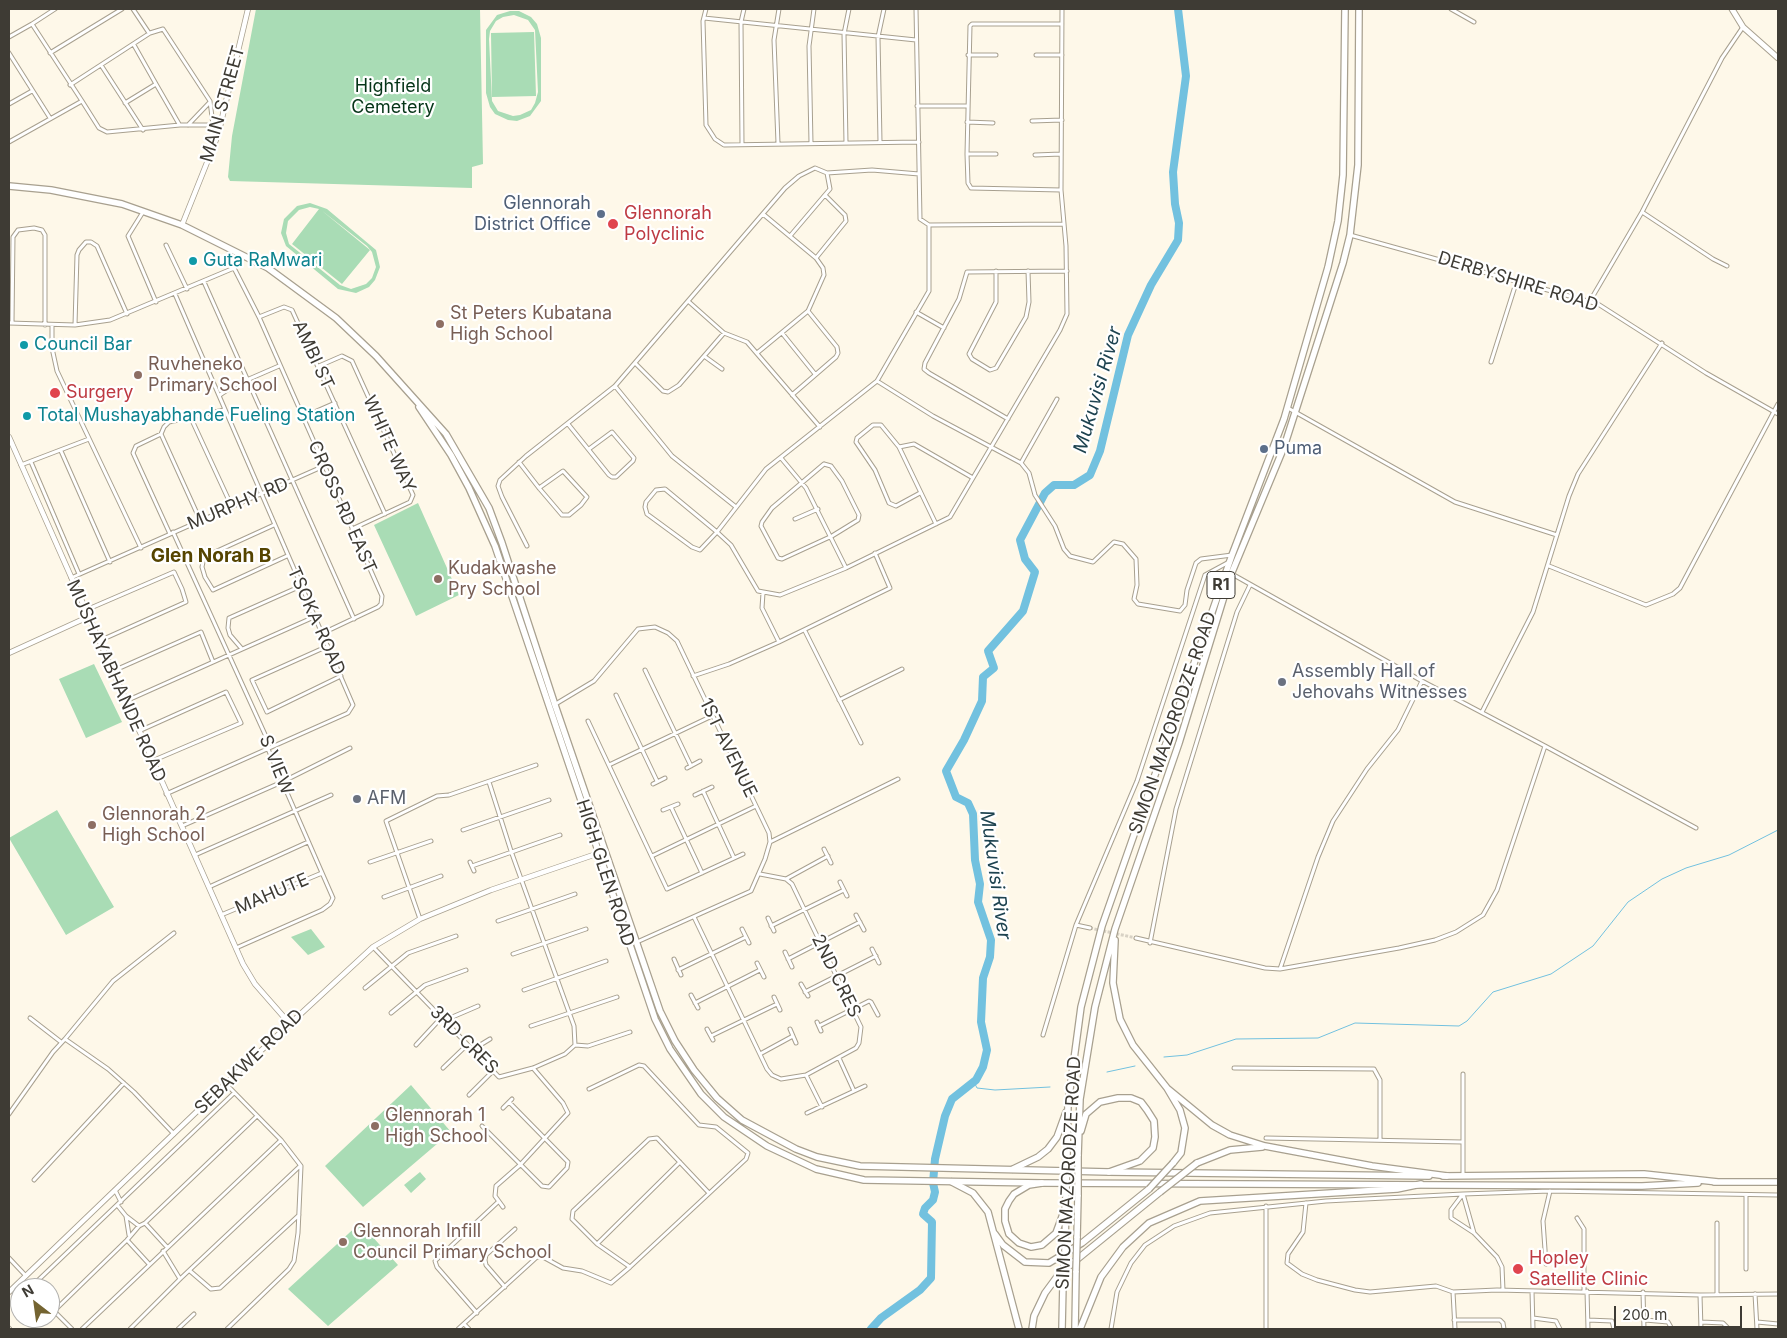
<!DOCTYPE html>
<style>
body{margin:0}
#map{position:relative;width:1787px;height:1338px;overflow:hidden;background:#fef8e9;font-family:Inter,sans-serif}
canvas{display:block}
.frame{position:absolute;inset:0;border:10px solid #3e3b34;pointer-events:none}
.north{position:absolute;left:10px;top:1278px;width:50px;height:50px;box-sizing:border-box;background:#fff;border:1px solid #b2b1ae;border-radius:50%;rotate:330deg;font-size:14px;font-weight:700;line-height:20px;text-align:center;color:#3e3b34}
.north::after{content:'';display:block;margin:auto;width:18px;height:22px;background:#746431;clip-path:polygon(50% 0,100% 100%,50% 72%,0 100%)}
.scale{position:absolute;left:1614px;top:1306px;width:128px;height:22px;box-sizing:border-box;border:2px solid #3e3b34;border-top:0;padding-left:6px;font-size:15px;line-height:18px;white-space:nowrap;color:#3e3b34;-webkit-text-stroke:4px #fff;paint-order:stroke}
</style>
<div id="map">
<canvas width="1787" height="1338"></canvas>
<div class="frame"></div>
<div class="north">N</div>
<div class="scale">200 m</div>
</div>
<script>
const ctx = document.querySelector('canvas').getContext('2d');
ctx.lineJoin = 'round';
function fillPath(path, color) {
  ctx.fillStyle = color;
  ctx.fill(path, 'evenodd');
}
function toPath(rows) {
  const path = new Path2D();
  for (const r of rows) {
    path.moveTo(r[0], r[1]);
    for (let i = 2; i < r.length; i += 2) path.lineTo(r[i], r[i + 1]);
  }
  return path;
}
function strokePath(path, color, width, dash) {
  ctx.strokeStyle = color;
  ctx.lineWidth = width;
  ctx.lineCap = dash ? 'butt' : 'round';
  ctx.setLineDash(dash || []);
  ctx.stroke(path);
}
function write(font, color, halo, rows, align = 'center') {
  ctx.font = font + ' Inter,sans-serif';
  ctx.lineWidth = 4.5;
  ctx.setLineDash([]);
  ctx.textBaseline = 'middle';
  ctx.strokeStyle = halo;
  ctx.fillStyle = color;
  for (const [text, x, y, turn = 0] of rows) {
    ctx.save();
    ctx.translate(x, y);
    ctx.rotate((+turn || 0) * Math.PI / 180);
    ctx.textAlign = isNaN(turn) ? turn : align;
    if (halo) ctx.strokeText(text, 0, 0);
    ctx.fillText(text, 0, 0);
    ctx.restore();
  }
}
const green = toPath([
 [256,9,480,9,483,164,472,167,472,188,230,181,228,177,232,136],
 [510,11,519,11,531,17,537,24,541,38,541,101,530,116,517,121,508,120,495,114,490,107,486,93,486,30,497,15],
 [514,15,528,20,535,30,538,92,535,103,531,110,520,115,513,116,498,111,492,101,489,39,490,31,496,21,503,17],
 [534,32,536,96,492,97,491,33],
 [310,203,327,209,376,250,380,267,375,280,369,287,356,293,338,289,286,246,281,233,284,219,297,206],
 [310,207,319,209,292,244,342,284,370,250,321,210,367,246,372,252,376,267,372,278,366,284,351,289,340,285,289,244,286,233,288,221,299,210],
 [418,503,459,595,416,616,374,525],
 [94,664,122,722,86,738,59,679],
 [57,810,114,907,66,935,9,838],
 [311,929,325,947,308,955,291,937],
 [411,1085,451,1132,363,1207,325,1166],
 [420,1172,426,1179,411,1193,404,1185],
 [360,1223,398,1265,328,1326,288,1289]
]);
const stream = toPath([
 [1164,1057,1187,1055,1236,1039,1318,1038,1355,1023,1459,1026,1467,1021,1493,992,1551,974,1593,946,1628,902,1662,879,1686,868,1729,855,1778,830],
 [1107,1072,1135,1066],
 [974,1082,977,1088,995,1090,1050,1087]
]);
const river = toPath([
 [871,1329,881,1318,920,1290,931,1278,932,1222,923,1214,925,1208,933,1200,935,1192,933,1183,935,1159,945,1116,952,1099,976,1080,983,1067,987,1050,981,1022,983,978,990,957,991,940,978,902,980,884,975,860,973,814,968,803,956,797,946,771,964,740,982,701,983,677,994,668,988,651,1023,611,1035,572,1025,559,1020,540,1045,493,1054,485,1074,485,1090,475,1100,451,1128,335,1151,285,1178,240,1179,223,1175,204,1173,172,1186,76,1178,9]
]);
const minorTunnel = toPath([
 [1090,928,1136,938]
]);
const minor = toPath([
 [133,9,149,33],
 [706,9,703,21,706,125,715,139,724,145,919,142],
 [916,9,920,219,929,225,1064,224],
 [1451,9,1474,22],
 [704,18,916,40],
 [9,37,32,24],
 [9,53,50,118],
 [50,53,122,9],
 [968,55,996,55],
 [1036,55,1062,55],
 [101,65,143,130],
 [156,84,179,124],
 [70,85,150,33,163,29,210,101,213,125],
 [82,101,99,128,107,132,180,125,220,125],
 [125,103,156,84,134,45],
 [9,104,32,91],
 [917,106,968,106],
 [1032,121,1062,120],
 [967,122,993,123],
 [188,125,210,102],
 [9,142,82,101,32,24,55,9],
 [880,142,878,37,884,9],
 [778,143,774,40,779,9],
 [811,143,809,46,814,9],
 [846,143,844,34,849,9],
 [742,144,741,22,744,9],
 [967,154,996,154],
 [1035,155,1061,154],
 [1061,190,971,188,968,183,967,154,970,26,972,24,1062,24],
 [143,212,128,236,156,302],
 [1642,212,1713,259,1727,266],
 [929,225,929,291,877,381,766,469,717,532,700,550,692,547,647,514,645,507,646,502,656,490,665,489,717,532,731,545,758,591,780,595,846,568,950,517,1060,330,1067,314,1066,246,1061,190,1062,9],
 [1350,235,1598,304,1706,373,1778,414],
 [790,236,830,189,827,173],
 [166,245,187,289],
 [816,258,846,221,845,215,825,195],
 [234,268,259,317,382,596,381,604,378,607,323,633],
 [996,271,996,302,969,354,972,359,990,370,996,368,1026,317,1029,302,1028,271],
 [204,282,354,619],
 [688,301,724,333,747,342,820,427],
 [1590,301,1642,212,1722,58,1743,27],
 [916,312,944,328],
 [259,317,284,307,292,310,385,514],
 [9,323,75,325,110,320,234,268,239,253],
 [12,323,13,237,18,230,34,228,42,230,45,235,45,325],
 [52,325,52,348,57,371,141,548],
 [75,325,77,255,79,250,86,242,91,242,97,246,127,314],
 [782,333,815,374],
 [757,353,808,311,824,275,823,268,816,258,763,214],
 [704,356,722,369],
 [1491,362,1517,280],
 [636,364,663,391,668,392,679,385,724,333],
 [319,366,342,356,352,361,413,495,410,502,352,529],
 [877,381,933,416,1021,463,1057,399],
 [615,386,785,188,799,176,815,168,827,173,872,170,919,174],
 [220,395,233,386,279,366],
 [792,395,836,357,838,353,837,347,808,311],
 [1288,408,1455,502,1557,535],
 [190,416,232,507],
 [303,417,335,403],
 [1008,419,929,373,924,369,925,363,959,299,967,272,1067,271],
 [568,424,609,475,612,477,616,477,633,461,634,458,612,432,589,449],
 [161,434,136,446,133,453,170,534],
 [899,447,914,444,973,478],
 [61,451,110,562],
 [781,458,806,488,846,568],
 [31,462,79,574],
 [519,462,539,488,562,515,569,515,581,505,587,497,563,471,539,488],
 [1021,463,1029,473,1035,495,1055,526,1064,549,1070,556,1093,562,1114,542,1123,544,1136,559,1137,585,1134,599,1138,604,1180,611,1185,605,1187,590,1196,563,1201,559,1232,555],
 [824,464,831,466,842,481,859,515,858,520,832,536,782,559,778,558,761,526,762,522,772,508,824,464],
 [21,465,89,439],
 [920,493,896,506,889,503,875,470,856,442,857,438,873,425,881,425,899,447,936,524],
 [795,519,818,509],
 [200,520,161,434,164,427,169,422,224,410],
 [274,525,204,557,202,567,205,577,213,590,287,556],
 [173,532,268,741,268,749,333,898,330,904,322,910,236,948],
 [527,546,502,497,498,486,500,480,526,456,615,386,672,456,736,507],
 [1549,566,1646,605,1673,594,1680,588,1778,404],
 [71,578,324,466],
 [763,593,762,608,779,642,890,588,875,553],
 [86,610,174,572,182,589,186,602,99,641],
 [805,631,861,743],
 [328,646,252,680,267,712,341,676],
 [242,649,230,635,228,628,229,618,301,586],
 [645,670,691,766],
 [113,671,201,632,213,662],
 [693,676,729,664,779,642],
 [616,695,657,781],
 [839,700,902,669],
 [126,701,314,617],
 [554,705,594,681,638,629,655,627,668,633,677,641,769,833,770,842,765,859,751,891,637,942],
 [1482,712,1533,612,1569,496,1578,474,1662,343],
 [588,721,667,889,743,854],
 [139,731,226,692,241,723,152,761],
 [1545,746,1696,828],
 [609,765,712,716],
 [687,768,700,761],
 [653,784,665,778],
 [703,791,734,858],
 [166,794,348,713,353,705,175,294],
 [695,795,712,787],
 [671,807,702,873],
 [663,810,678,804],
 [182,826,282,782,350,748],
 [463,830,549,800],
 [770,842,898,779],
 [824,849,831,863],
 [195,855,331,795],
 [652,856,756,806],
 [370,862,431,841],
 [470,862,474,871],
 [472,866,560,835],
 [786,879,828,856],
 [840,882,847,896],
 [209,887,308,842],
 [384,897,441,876],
 [221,915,322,873],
 [856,915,864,930],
 [694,917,767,1069,772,1075,781,1079,806,1075,856,1048,859,1043,861,1027,792,884,786,879,760,874],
 [768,918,774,931],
 [420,919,386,821,437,796,449,795,536,765],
 [498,921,575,894],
 [1076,925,1090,928],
 [771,926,844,890],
 [742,929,746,937],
 [1136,938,1265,968,1280,969,1399,948,1435,940,1456,932,1483,915,1497,890,1545,746,1422,681,1232,574],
 [1150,943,1176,809,1237,612,1250,585],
 [373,947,499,1077,533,1068,565,1054,575,1045,574,1026,511,851,489,782],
 [872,949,879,963],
 [785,952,792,967],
 [513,954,586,929],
 [674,959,681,975],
 [788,959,860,922],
 [757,963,764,977],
 [1280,969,1318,857,1333,821,1367,769,1398,730,1422,681],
 [678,970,746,937,749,943],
 [801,984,808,996],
 [365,988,408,953,456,936],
 [524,990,606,961],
 [805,992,876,956],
 [691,995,698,1008],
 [774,997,780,1010],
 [695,1003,760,970],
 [391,1013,425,985,466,970],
 [30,1018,61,1042],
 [443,1021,478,1006],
 [817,1022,821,1031],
 [531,1026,617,997],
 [819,1026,869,1001,871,1002,878,1015],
 [707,1029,713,1040],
 [790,1029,796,1043],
 [1043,1035,1076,925,1137,781,1205,575,1229,562],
 [711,1036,777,1004],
 [65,1039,113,981,174,933],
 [416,1045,441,1018],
 [575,1045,588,1046,630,1032],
 [472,1050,490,1039],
 [760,1054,793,1036],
 [839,1058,854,1091],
 [443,1068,467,1045],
 [1234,1068,1374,1069,1380,1080,1380,1140],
 [806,1075,822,1107],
 [226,1084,281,1140,301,1166,298,1233,294,1261,289,1269,227,1329],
 [589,1089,639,1065,644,1066,699,1125,716,1127,748,1153,746,1159,630,1267,597,1244,572,1219,573,1211,649,1139,657,1138,709,1193],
 [469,1095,492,1072],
 [503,1108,512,1099],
 [807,1113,865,1086],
 [9,1114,53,1052,65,1039,108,1069,134,1092,174,1134],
 [482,1126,542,1186,549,1187,567,1168,568,1162,509,1102],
 [1266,1138,1462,1142],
 [1463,1176,1463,1074],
 [34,1180,124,1083],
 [115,1190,121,1202],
 [1306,1203,1303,1232,1288,1254,1287,1263,1302,1274,1317,1280,1355,1290,1370,1292,1436,1286,1453,1292,1497,1290,1700,1295,1778,1294],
 [118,1206,126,1216,139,1226,145,1223],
 [503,1207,495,1196,496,1186,520,1165,568,1113,563,1103,533,1068],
 [126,1216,129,1235],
 [1577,1218,1584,1229,1584,1291],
 [127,1240,139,1226],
 [597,1244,680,1162],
 [167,1247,145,1223,257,1116],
 [163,1251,180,1279],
 [9,1258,26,1276],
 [1546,1264,1543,1221,1550,1191],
 [1746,1269,1746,1195],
 [190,1271,211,1289,220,1288,299,1215],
 [505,1287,486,1265,485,1260,486,1255,515,1229],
 [30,1288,234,1093],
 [1503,1290,1502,1267,1497,1257,1474,1233,1451,1218,1451,1210,1463,1194,1550,1191,1778,1195],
 [1532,1291,1533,1329],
 [1587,1291,1588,1329],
 [1453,1292,1455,1329],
 [1643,1292,1644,1329],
 [1755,1294,1757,1329],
 [1700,1295,1701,1329],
 [1717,1295,1717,1223],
 [50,1307,72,1329],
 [54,1311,127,1240,149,1264],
 [477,1313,437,1267,435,1261,498,1202],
 [1533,1318,1556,1321,1560,1329],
 [1454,1320,1500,1320,1503,1323,1504,1329],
 [1588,1320,1612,1321,1614,1329],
 [1645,1320,1668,1322,1672,1329],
 [1701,1322,1723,1323,1729,1329],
 [1757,1322,1778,1324],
 [464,1324,469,1329],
 [9,1328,10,1329],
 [82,1329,281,1140],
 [130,1329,180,1279,300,1166],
 [178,1329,194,1314],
 [458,1329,537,1257,543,1257,563,1268,582,1271,611,1283,630,1267],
 [1111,1329,1117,1292,1131,1263,1145,1245,1174,1226,1210,1213,1326,1201,1463,1194,1474,1233],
 [1266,1329,1266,1206]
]);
const tertiary = toPath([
 [182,225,218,135,248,9],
 [9,437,243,964,255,984,290,1024],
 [9,653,88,617],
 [9,1292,240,1070,373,947,420,919,491,890,605,851]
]);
const secondary = toPath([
 [1732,9,1743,27,1778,58]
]);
const primary = toPath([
 [9,186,51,190,122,204,182,225,268,268,336,318,376,356,446,434,489,508,502,543,555,705,660,1011,675,1041,694,1070,717,1098,742,1120,796,1149,817,1157,860,1166,1109,1172,1429,1176],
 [419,407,451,455,469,488,495,546,655,1019,670,1049,701,1094,724,1117,767,1146,816,1169,864,1180,1042,1183,1642,1186,1698,1183],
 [1443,1176,1644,1174,1718,1182],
 [1714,1182,1778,1182]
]);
const trunk = toPath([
 [1115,940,1113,983,1120,1019,1133,1045,1167,1088,1180,1110,1185,1128,1181,1153,1173,1163],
 [1167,1088,1212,1125,1230,1135,1265,1146,1372,1166,1447,1176],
 [1081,1131,1086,1114,1100,1102,1118,1098,1131,1098,1141,1102,1147,1110,1154,1121,1155,1137,1153,1148,1140,1161,1109,1172],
 [1078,1156,1080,1099,1095,1007,1115,929,1179,743,1230,577,1284,447,1343,263,1350,235,1358,165,1359,9],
 [1067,1157,1068,1104,1081,1007,1102,926,1232,555,1284,419,1328,267,1338,221,1343,175,1345,9],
 [1197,1163,1230,1150,1262,1147],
 [1013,1169,1038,1157,1048,1149,1057,1137,1066,1112],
 [952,1182,973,1193,988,1212,1019,1329],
 [1042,1183,1029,1185,1014,1194,1009,1201,1005,1209,1005,1221,1009,1234,1019,1243,1031,1247,1042,1245,1056,1233,1066,1206],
 [995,1234,1003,1245,1025,1262,1049,1263,1082,1243,1149,1189],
 [1077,1238,1078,1195],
 [1065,1251,1066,1192],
 [1032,1329,1034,1316,1045,1293,1059,1274,1160,1192],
 [1062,1329,1063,1283],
 [1075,1329,1076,1271],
 [1080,1329,1101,1277,1123,1247,1149,1223,1200,1201,1397,1189,1421,1184]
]);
const trunkBridge = toPath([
 [1149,1189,1173,1163],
 [1066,1192,1067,1157],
 [1160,1192,1197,1163],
 [1078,1195,1078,1156],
 [1076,1271,1077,1238],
 [1063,1283,1065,1251]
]);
const markers = [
 [601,214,5,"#5c6f8a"],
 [613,224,6,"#e0444e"],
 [193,261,5,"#0f9aa8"],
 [440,324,5,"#8d6e63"],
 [24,345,5,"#0f9aa8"],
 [138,375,5,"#8d6e63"],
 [55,393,6,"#e0444e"],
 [27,416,5,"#0f9aa8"],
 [1264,449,5,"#5c6f8a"],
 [438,579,5,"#8d6e63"],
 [1282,682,5,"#6b7280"],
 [357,799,5,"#6b7280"],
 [92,825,5,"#8d6e63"],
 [375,1126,5,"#8d6e63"],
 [343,1242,5,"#8d6e63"],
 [1518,1269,6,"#e0444e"]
];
const shields = [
 [1221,585,28]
];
const shieldNames = [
 ["R1",1221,585]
];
const parkNames = [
 ["Highfield",393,87],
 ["Cemetery",393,108]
];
const streetNames = [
 ["MAIN STREET",223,104,-74],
 ["DERBYSHIRE ROAD",1518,282,17],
 ["AMBI ST",313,355,65],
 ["WHITE WAY",389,444,66],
 ["MURPHY RD",238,504,-23],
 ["CROSS RD EAST",342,507,66],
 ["TSOKA ROAD",316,621,66],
 ["MUSHAYABHANDE ROAD",116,681,66],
 ["SIMON MAZORODZE ROAD",1173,723,-71],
 ["1ST AVENUE",728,748,64],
 ["S VIEW",276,765,68],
 ["HIGH GLEN ROAD",605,873,72],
 ["MAHUTE",272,894,-23],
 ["2ND CRES",836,976,64],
 ["3RD CRES",464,1040,45],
 ["SEBAKWE ROAD",249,1062,-44],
 ["SIMON MAZORODZE ROAD",1069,1173,-87]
];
const serviceNames = [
 ["Glennorah",591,204],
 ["District Office",591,225],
 ["Puma",1274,449,"left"]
];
const healthNames = [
 ["Glennorah",624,214],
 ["Polyclinic",624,235],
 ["Surgery",66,393],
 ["Hopley",1529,1259],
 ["Satellite Clinic",1529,1280]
];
const cultureNames = [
 ["Guta RaMwari",203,261],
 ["Council Bar",34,345],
 ["Total Mushayabhande Fueling Station",37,416]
];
const educationNames = [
 ["St Peters Kubatana",450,314],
 ["High School",450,335],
 ["Ruvheneko",148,365],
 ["Primary School",148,386],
 ["Kudakwashe",448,569],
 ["Pry School",448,590],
 ["Glennorah 2",102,815],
 ["High School",102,836],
 ["Glennorah 1",385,1116],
 ["High School",385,1137],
 ["Glennorah Infill",353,1232],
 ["Council Primary School",353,1253]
];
const worshipNames = [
 ["Assembly Hall of",1292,672],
 ["Jehovahs Witnesses",1292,693],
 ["AFM",367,799]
];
const waterNames = [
 ["Mukuvisi River",1098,390,-74],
 ["Mukuvisi River",995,875,82]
];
const neighbourhoodNames = [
 ["Glen Norah B",211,556]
];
fillPath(green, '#a9dcb5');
strokePath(stream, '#72c1df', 1);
strokePath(river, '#72c1df', 8);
strokePath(minorTunnel, '#d8d2c5', 3, [3, 1.5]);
strokePath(minor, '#a8a08f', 5);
strokePath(tertiary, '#a8a08f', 6);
strokePath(secondary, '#a8a08f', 7);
strokePath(primary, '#a8a08f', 8);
strokePath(trunk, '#a8a08f', 8);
strokePath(minor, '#fff', 3);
strokePath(tertiary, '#fff', 4.5);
strokePath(secondary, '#fff', 5);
strokePath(primary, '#fff', 5.5);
strokePath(trunk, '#fff', 5.5);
strokePath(trunkBridge, '#a8a08f', 8, []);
strokePath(trunkBridge, '#fff', 5.5);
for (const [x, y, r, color] of markers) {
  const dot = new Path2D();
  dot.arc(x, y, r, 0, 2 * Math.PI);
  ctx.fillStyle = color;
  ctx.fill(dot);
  strokePath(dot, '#fff', 2);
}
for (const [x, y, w] of shields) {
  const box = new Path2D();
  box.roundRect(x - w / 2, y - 13.5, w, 27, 4);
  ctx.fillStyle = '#fff';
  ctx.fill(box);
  strokePath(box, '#3e3b34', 1);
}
write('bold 16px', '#3e3b34', null, shieldNames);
write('18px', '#063518', '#fff', parkNames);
write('18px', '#3e3b34', '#fff', streetNames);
write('18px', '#4e5e75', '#fff', serviceNames, 'right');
write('18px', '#be3a42', '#fff', healthNames, 'left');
write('18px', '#0d838f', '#fff', cultureNames, 'left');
write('18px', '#785e54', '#fff', educationNames, 'left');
write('18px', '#5b616d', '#fff', worshipNames, 'left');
write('italic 19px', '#1e4350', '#fff', waterNames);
write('bold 19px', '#540', '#fff', neighbourhoodNames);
</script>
